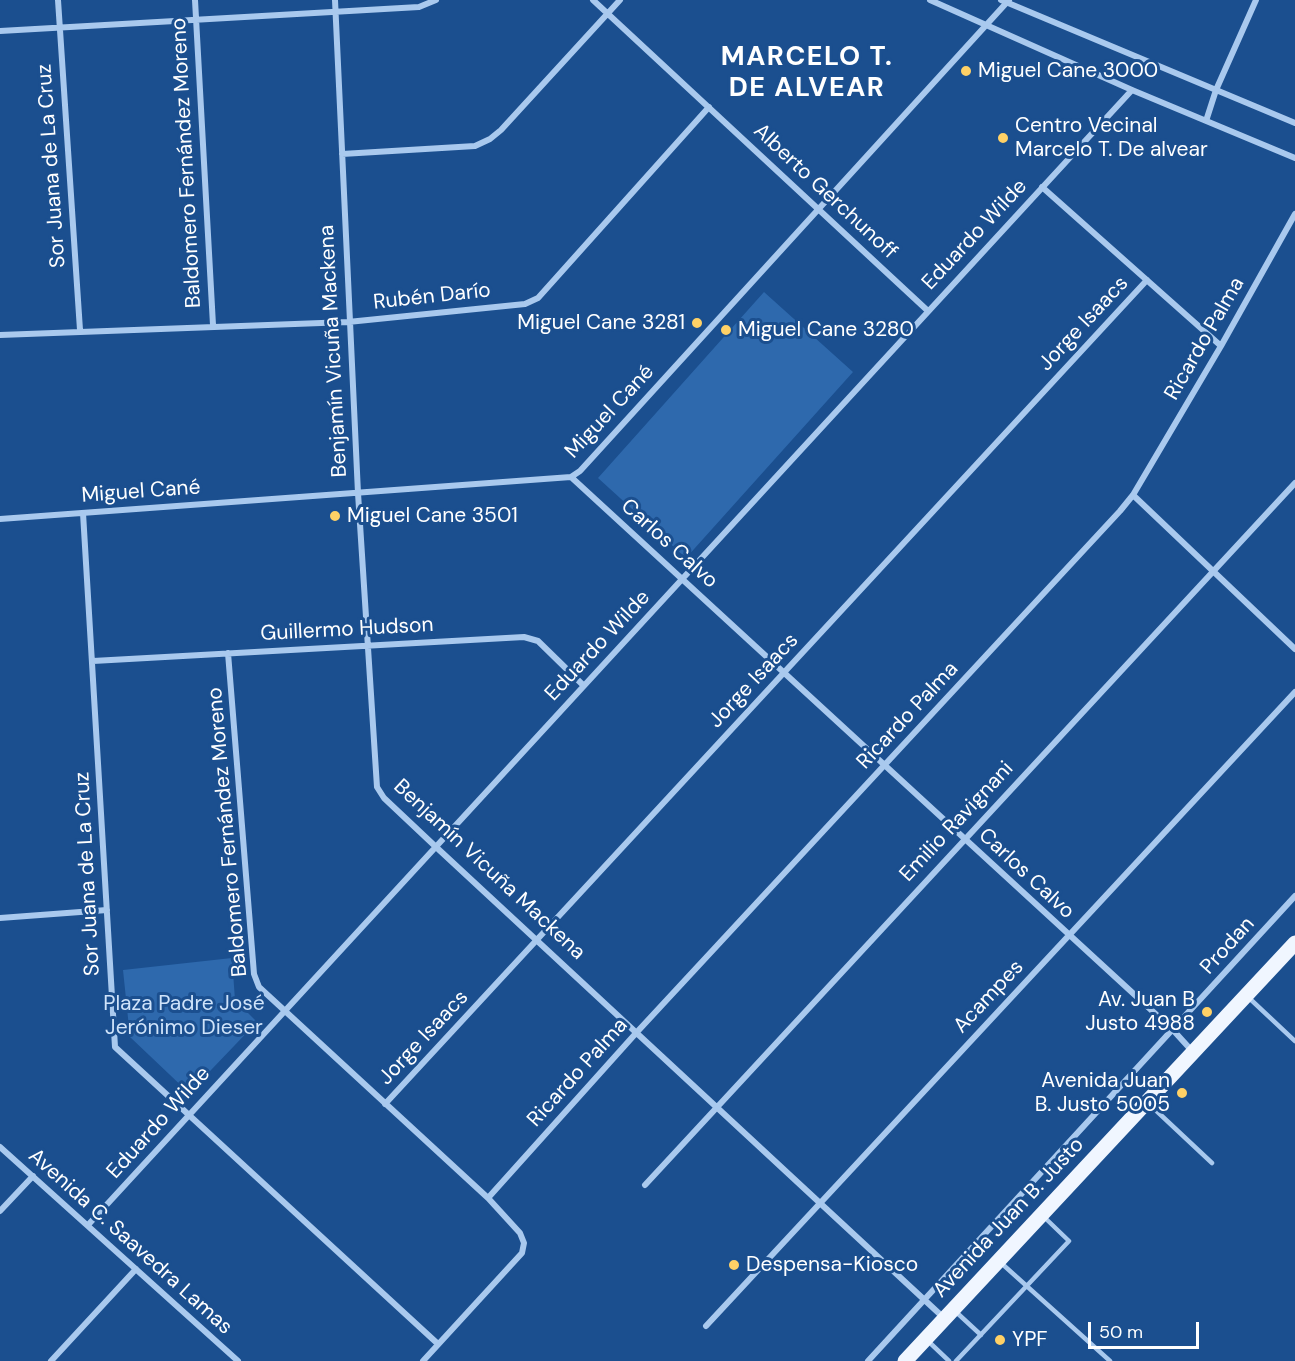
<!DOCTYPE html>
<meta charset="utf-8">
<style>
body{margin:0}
#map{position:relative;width:1295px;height:1361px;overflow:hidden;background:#1b4f8f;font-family:"DM Sans",sans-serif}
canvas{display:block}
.scale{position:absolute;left:1088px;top:1322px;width:111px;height:27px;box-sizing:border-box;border:3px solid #fff;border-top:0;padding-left:8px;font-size:18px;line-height:21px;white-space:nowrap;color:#fff;-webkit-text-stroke:4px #1b4f8f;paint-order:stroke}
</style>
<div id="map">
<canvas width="1295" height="1361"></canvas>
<div class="scale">50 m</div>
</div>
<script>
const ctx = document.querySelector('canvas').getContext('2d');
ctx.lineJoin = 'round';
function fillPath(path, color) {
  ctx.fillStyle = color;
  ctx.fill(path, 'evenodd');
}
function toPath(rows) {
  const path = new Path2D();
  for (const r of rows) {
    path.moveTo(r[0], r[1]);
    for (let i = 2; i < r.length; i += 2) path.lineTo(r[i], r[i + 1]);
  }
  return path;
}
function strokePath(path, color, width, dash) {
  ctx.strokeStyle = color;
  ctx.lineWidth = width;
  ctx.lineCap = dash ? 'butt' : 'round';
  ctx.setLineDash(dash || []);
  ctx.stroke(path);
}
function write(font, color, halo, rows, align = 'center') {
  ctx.font = font + ' "DM Sans",sans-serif';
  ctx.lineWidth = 6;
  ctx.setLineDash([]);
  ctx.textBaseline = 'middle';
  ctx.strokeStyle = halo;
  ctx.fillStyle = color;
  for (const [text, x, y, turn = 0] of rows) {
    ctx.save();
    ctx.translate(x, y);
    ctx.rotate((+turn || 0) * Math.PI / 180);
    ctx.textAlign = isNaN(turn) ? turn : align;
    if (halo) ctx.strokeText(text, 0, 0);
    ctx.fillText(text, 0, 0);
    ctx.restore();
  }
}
const green = toPath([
 [764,292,853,372,686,558,598,478],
 [232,958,235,1000,257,1022,189,1093,130,1037,123,970]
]);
const lane = toPath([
 [1248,997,1295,1041],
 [1148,1103,1212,1163],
 [1000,1262,1110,1361],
 [955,1311,981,1335],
 [928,1341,949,1361],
 [956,1361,1069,1241,1043,1216]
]);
const street = toPath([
 [58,0,80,330],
 [195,0,213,325],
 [335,0,358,493,377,787,384,798,436,847,944,1318],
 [593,0,928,311],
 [930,0,1132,90,1295,158],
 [1001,0,1295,123],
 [0,31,419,7,436,0],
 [1206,121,1216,90,1256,0],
 [342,154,475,146,490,139,501,130,620,0],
 [1042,187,1221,346],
 [0,335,348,322,525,304,538,298,709,107],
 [571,477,1173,1030,1193,1052],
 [1133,495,1295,649],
 [83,513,115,1047,438,1344],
 [0,519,571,477,580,471,1009,0],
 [228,653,254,974,259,987,488,1198,520,1233,524,1243,522,1253,423,1361],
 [93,661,524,637,538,641,583,685],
 [0,918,107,910],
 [385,1104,1147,280],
 [0,1147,238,1361],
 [645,1185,1295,483],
 [488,1198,637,1032,1120,511,1133,495,1221,346,1295,214],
 [0,1211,33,1176],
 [88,1225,1132,90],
 [706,1326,1295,692],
 [51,1361,136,1269],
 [868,1361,1295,896]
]);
const primary = toPath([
 [905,1361,1295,943]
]);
const markers = [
 [966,71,6,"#ffd166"],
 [1003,138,6,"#ffd166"],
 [697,323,6,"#ffd166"],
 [726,330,6,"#ffd166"],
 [335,516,6,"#ffd166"],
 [1207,1012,6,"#ffd166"],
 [1182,1093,6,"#ffd166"],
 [734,1265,6,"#ffd166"],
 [1000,1340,6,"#ffd166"]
];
const poiNames = [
 ["Miguel Cane 3000",978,71],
 ["Centro Vecinal",1015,126],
 ["Marcelo T. De alvear",1015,150],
 ["Miguel Cane 3281",685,323,"right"],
 ["Miguel Cane 3280",738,330],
 ["Miguel Cane 3501",347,516],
 ["Av. Juan B",1195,1000,"right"],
 ["Justo 4988",1195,1024,"right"],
 ["Avenida Juan",1170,1081,"right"],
 ["B. Justo 5005",1170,1105,"right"],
 ["Despensa-Kiosco",746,1265],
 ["YPF",1012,1340]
];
const streetNames = [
 ["Baldomero Fernández Moreno",187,163,-93],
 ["Sor Juana de La Cruz",52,166,-94],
 ["Alberto Gerchunoff",825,192,43],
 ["Eduardo Wilde",975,235,-47],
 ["Rubén Darío",432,297,-6],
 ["Jorge Isaacs",1084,324,-47],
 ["Ricardo Palma",1205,339,-60],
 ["Benjamín Vicuña Mackena",334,351,-93],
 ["Miguel Cané",610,412,-47],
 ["Miguel Cané",141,492,-4],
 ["Carlos Calvo",669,544,42],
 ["Guillermo Hudson",347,630,-3],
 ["Eduardo Wilde",598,646,-47],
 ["Jorge Isaacs",754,681,-47],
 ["Ricardo Palma",908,716,-47],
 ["Emilio Ravignani",957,822,-47],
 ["Baldomero Fernández Moreno",228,832,-95],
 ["Benjamín Vicuña Mackena",489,870,43],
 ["Sor Juana de La Cruz",88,874,-93],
 ["Carlos Calvo",1026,874,43],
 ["Prodan",1228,946,-48],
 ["Acampes",989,997,-47],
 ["Jorge Isaacs",424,1038,-47],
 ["Ricardo Palma",578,1073,-48],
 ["Eduardo Wilde",159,1123,-48],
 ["Avenida Juan B. Justo",1009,1218,-47],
 ["Avenida C. Saavedra Lamas",130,1242,42]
];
const parkNames = [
 ["Plaza Padre José",184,1004],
 ["Jerónimo Dieser",184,1028]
];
const districtNames = [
 ["MARCELO T.",807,58],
 ["DE ALVEAR",807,89]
];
fillPath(green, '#2e69ad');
strokePath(lane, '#a9c9ee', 4.5);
strokePath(street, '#a9c9ee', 6);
strokePath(primary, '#f0f6ff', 15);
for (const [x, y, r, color] of markers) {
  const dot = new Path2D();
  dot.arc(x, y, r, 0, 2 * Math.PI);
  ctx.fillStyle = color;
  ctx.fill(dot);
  strokePath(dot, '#1b4f8f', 2);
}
write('21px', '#fff', '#1b4f8f', poiNames, 'left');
write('21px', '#fff', '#1b4f8f', streetNames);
write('21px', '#cfe3fa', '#1b4f8f', parkNames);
ctx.letterSpacing = '1.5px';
write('bold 27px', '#fff', '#1b4f8f', districtNames);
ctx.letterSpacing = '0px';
</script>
